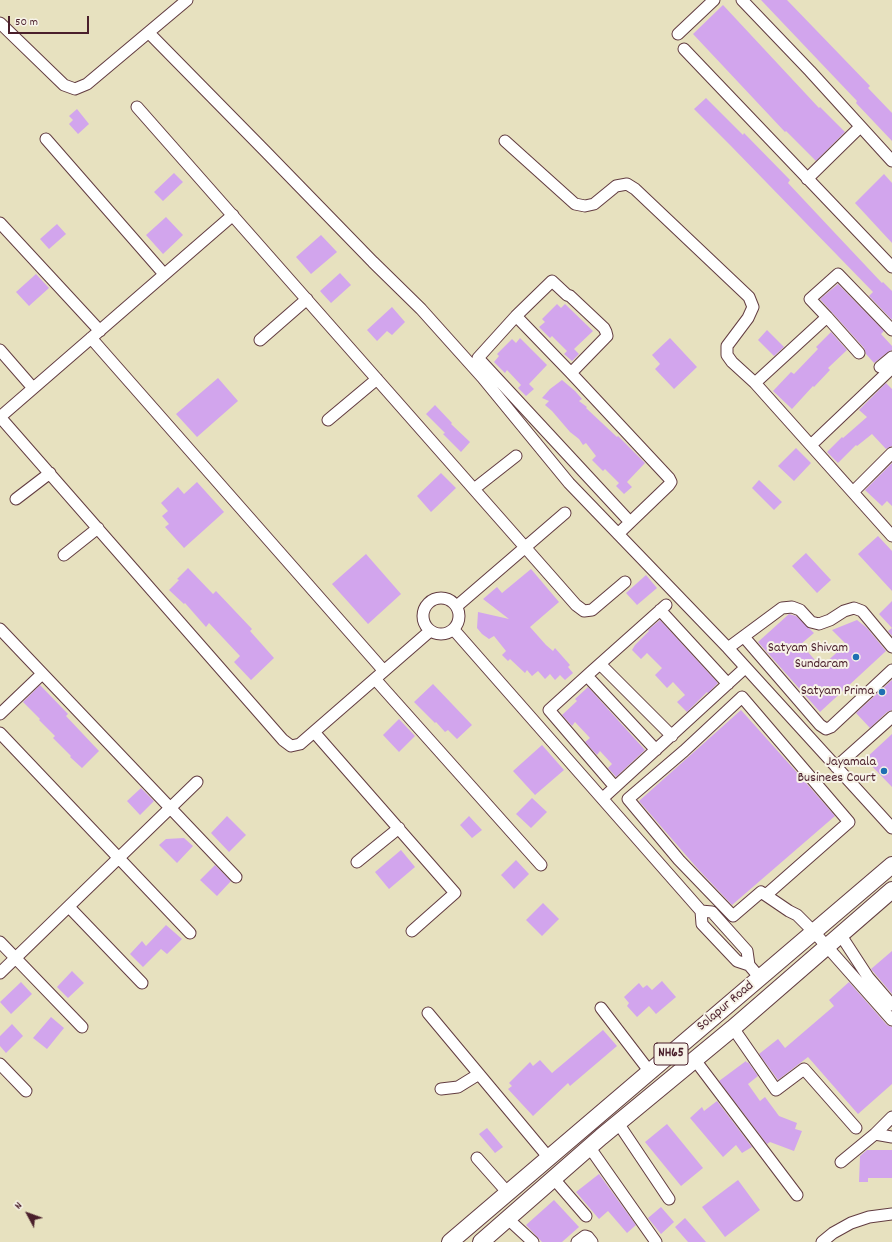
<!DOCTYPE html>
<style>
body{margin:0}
#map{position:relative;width:892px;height:1242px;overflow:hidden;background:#e7e1bf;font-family:Dekko,sans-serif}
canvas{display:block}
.north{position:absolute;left:8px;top:1194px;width:40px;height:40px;-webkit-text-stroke:3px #f7f3e8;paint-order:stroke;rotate:311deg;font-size:11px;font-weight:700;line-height:16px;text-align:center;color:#4a1f2b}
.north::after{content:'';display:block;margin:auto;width:14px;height:18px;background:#4a1f2b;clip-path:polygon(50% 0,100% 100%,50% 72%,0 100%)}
.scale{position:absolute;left:8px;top:16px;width:81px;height:18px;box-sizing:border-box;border:2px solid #4a1f2b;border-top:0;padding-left:5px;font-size:12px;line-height:14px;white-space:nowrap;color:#4a1f2b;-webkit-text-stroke:3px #f7f3e8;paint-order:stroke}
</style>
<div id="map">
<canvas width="892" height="1242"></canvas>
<div class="north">N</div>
<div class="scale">50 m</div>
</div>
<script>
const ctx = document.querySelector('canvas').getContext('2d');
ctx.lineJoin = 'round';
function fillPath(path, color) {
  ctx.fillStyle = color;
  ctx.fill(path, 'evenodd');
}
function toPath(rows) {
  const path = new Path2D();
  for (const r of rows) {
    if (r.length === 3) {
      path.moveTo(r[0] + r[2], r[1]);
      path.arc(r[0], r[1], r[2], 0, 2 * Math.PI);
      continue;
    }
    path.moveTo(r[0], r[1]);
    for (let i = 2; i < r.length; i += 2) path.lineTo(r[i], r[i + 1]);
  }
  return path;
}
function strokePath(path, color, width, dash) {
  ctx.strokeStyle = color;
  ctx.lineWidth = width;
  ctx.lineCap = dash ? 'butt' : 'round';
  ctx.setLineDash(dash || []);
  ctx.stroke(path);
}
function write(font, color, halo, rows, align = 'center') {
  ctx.font = font + ' Dekko,sans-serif';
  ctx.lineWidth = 4;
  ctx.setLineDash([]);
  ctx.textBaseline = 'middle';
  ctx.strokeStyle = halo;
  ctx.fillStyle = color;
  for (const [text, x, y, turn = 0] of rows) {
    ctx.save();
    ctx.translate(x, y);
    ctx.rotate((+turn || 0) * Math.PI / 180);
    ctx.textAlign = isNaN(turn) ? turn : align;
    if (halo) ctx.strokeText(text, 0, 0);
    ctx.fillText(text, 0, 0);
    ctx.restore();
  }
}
const building = toPath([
 [761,0,787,0,870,86,868,88,892,113,892,141,856,103,857,101],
 [723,5,819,108,820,107,845,132,816,161,786,131,785,132,693,34],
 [706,98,743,135,744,133,790,180,788,183,833,231,882,283,883,282,892,291,892,320,869,296,873,292,731,146,694,109],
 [77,109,89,124,78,134,69,124,73,120,69,116],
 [174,173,183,182,163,201,154,192],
 [884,174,892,183,892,243,855,203],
 [166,217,183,235,163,254,146,235],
 [57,224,66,234,49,249,40,239],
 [321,235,337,252,311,274,296,257],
 [340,273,351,285,331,303,320,291],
 [36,274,49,288,29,306,16,292],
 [838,284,884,331,881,334,892,346,892,350,888,352,874,363,866,354,864,348,820,299],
 [557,304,561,308,565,304,593,331,574,349,579,354,572,361,564,354,567,351,552,336,550,338,539,327,545,322,542,319],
 [392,307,405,322,392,335,387,331,377,341,367,330],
 [767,330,784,347,774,356,758,340],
 [831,332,847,350,828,368,830,370,814,387,813,386,792,409,773,391,791,372,794,374,818,349,816,347],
 [520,338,547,365,529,384,534,389,526,396,518,388,521,385,507,370,505,373,494,362,499,356,497,354,512,339,516,343],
 [670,338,697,367,674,389,655,369,660,364,652,355],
 [218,378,238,401,197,437,176,414],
 [562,380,575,391,582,399,579,401,587,407,586,408,617,437,618,436,645,463,627,482,632,487,624,494,616,486,619,483,605,469,603,471,592,460,596,456,586,443,583,445,579,439,570,432,552,411,545,405,549,401,542,398,550,389],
 [886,383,892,389,892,446,886,449,872,434,857,446,856,445,838,463,827,452,842,437,843,438,867,417,859,410],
 [435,405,452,423,451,424,470,442,461,452,443,434,445,433,426,414],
 [796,448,811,463,794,481,778,466],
 [892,463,892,506,887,501,882,506,865,490],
 [441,473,456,488,431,512,417,496],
 [759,480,782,502,774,510,752,488],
 [197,482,224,512,184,548,165,527,169,524,162,516,168,511,161,503,178,487,184,494],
 [878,536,892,551,892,591,858,554],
 [806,553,831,580,817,593,792,566],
 [366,554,401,594,368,624,332,584],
 [188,568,213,594,216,591,252,629,250,631,274,658,251,680,234,662,240,656,209,623,206,627,185,603,184,604,169,590,179,580,177,579],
 [531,569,559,602,530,627,546,645,553,651,555,648,570,665,568,667,573,673,565,680,560,675,555,680,550,674,545,679,538,671,532,676,527,670,525,673,510,659,508,661,502,655,506,651,494,636,489,639,482,634,477,628,478,612,509,619,483,599,497,587,502,593],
 [646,575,657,588,637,605,626,593],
 [892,601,892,636,888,631,892,628,879,614],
 [789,614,796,616,814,633,801,644,821,667,846,644,832,630,857,620,867,628,886,651,820,712,758,642],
 [660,620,718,683,708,693,707,692,687,712,677,702,685,695,673,682,667,688,655,675,662,668,647,653,641,659,632,650,635,645,649,631,648,630],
 [892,680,892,710,887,712,870,728,856,713],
 [433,684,472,725,457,739,448,730,445,732,436,722,435,723,414,702],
 [40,685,68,714,66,716,99,751,82,768,70,757,71,756,53,738,55,736,39,720,40,719,23,702],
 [588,687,645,750,616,777,608,768,612,764,600,751,597,755,585,742,590,738,575,722,572,726,562,715,577,701,575,699],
 [741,710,800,776,835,816,732,905,697,868,639,801],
 [399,719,415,736,399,752,383,735],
 [892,734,892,787,865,759],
 [542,745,564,770,535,795,513,771],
 [141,788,154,801,140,815,127,801],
 [532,798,547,812,531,828,516,814],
 [227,816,246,835,229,852,211,833],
 [469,816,482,830,472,838,460,825],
 [184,838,193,846,177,863,159,845,166,839],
 [401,850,415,867,389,889,375,872],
 [516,860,529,874,514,889,501,875],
 [215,865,231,881,217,896,200,880],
 [543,903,559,919,542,936,526,920],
 [166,925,182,939,167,954,161,949,143,967,130,954,142,941,146,946],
 [892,951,892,994,871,969],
 [72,971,84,983,68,998,57,987],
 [662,981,676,997,656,1014,649,1006,637,1017,627,1006,629,1003,624,997,639,983,643,988,647,985,652,990],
 [21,982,32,994,11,1014,0,1002],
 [849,982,887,1025,892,1027,892,1084,858,1114,808,1057,778,1080,759,1054,778,1039,785,1048,834,1006,829,1000],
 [51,1017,64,1028,47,1049,33,1038],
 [12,1024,23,1036,6,1053,0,1046,0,1036],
 [603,1030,617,1046,570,1086,568,1083,533,1116,508,1089,512,1086,509,1083,530,1062,533,1066,540,1060,552,1073],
 [746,1061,747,1063,748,1062,758,1076,748,1084,760,1101,765,1097,779,1116,797,1123,795,1129,802,1131,794,1151,770,1142,767,1144,719,1081],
 [717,1101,752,1147,742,1153,736,1145,723,1157,690,1118,702,1107,704,1111],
 [667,1124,703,1168,681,1186,645,1142],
 [487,1128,503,1147,495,1153,479,1134],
 [867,1150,892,1150,892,1178,868,1178,868,1182,859,1182,860,1156],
 [599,1174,636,1225,627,1233,608,1211,599,1219,576,1192],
 [738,1180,760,1210,725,1237,702,1207],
 [554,1200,579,1227,562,1242,542,1242,526,1225],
 [661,1207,674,1222,661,1234,648,1218],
 [685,1218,706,1242,688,1242,675,1227]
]);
const minor = toPath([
 [742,0,810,71,892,161],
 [0,23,64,85,75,89,87,84,187,0],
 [149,33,266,152,373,262,421,309,482,377,569,483,728,648,892,828],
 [678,34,714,0],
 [684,49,892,267],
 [137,107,576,605,584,611,592,610,625,582],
 [46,139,164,274],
 [505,141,575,204,585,206,594,204,616,186,627,184,635,189,749,297,753,307,748,318,727,346,727,355,732,362,755,383,892,536],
 [807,179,860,127],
 [0,223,100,331],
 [516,316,571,373,669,478,671,482,669,485,618,534],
 [827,317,859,353],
 [91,338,384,671],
 [260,340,307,299],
 [0,350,33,388],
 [478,358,516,316,552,281,567,295,570,296,604,328,606,332,607,336,571,373],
 [478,358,630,522],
 [880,367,892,357],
 [755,383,827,317,810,299,838,274,892,330],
 [0,417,283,740,291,746,300,744,430,631],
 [0,417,233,215],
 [328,420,377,379],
 [811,445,892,368],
 [474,489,516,456],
 [853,492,892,453],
 [16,499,50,473],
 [64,555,98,528],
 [441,616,18],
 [457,606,565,513],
 [660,610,728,684],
 [0,629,236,877],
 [454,630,701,911,702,924,737,961,749,965,760,978],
 [744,637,820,725,826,729,831,727,892,670],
 [728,648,782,608,792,607,800,610,811,622,819,624,830,620,844,611,854,608,862,611,892,647],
 [600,664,672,736],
 [587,676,656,750],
 [375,679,541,865],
 [0,714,42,674],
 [314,732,455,893,412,931],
 [0,733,190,933],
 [836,767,892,717],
 [615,787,549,710,592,671,666,605],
 [603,798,745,668],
 [357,862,399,828],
 [766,895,849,822,742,697,684,751,628,799,679,860,733,916,761,892,789,911,797,915,814,932,892,1020],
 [69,907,142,983],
 [701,911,712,912,747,951,749,965],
 [840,934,868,977,892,1005],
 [0,942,82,1027],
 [0,973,197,782],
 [601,1008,650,1072],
 [428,1013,549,1158],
 [733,1028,776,1090,804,1069,856,1128],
 [695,1060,797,1195],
 [0,1064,26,1091],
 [441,1089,458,1087,479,1074],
 [618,1123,669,1199],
 [875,1134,892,1137],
 [590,1148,656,1242],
 [477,1158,508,1193],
 [841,1162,875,1134,892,1117],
 [554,1179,586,1216],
 [508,1219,533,1242],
 [577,1242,585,1236,588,1237,592,1242],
 [822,1242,833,1233,851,1223,869,1217,892,1214]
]);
const highway = toPath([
 [450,1242,892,865],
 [481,1242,601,1137,733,1028,892,890]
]);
const markers = [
 [856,657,4,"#1f6fb2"],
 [882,692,4,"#1f6fb2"],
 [884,771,4,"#1f6fb2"]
];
const shields = [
 [671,1054,34]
];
const shieldNames = [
 ["NH65",671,1054]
];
const poiNames = [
 ["Satyam Shivam",848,649],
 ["Sundaram",848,665],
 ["Satyam Prima",874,692],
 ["Jayamala",876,763],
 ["Businees Court",876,779]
];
const streetNames = [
 ["Solapur Road",726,1007,-40]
];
fillPath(building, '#d2a5ed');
strokePath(minor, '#623c41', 13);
strokePath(highway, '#623c41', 18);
strokePath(minor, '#fff', 11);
strokePath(highway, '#fff', 16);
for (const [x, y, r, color] of markers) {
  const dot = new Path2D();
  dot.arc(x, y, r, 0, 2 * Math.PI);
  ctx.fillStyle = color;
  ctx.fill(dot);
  strokePath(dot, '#f7f3e8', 1.5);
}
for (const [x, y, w] of shields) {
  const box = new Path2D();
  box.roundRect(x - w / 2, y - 11, w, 22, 3);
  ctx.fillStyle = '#f7f3e8';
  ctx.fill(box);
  strokePath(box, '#4a1f2b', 1);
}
write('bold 13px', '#4a1f2b', null, shieldNames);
write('14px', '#4a1f2b', '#f7f3e8', poiNames, 'right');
write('14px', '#4a1f2b', '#f7f3e8', streetNames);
</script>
